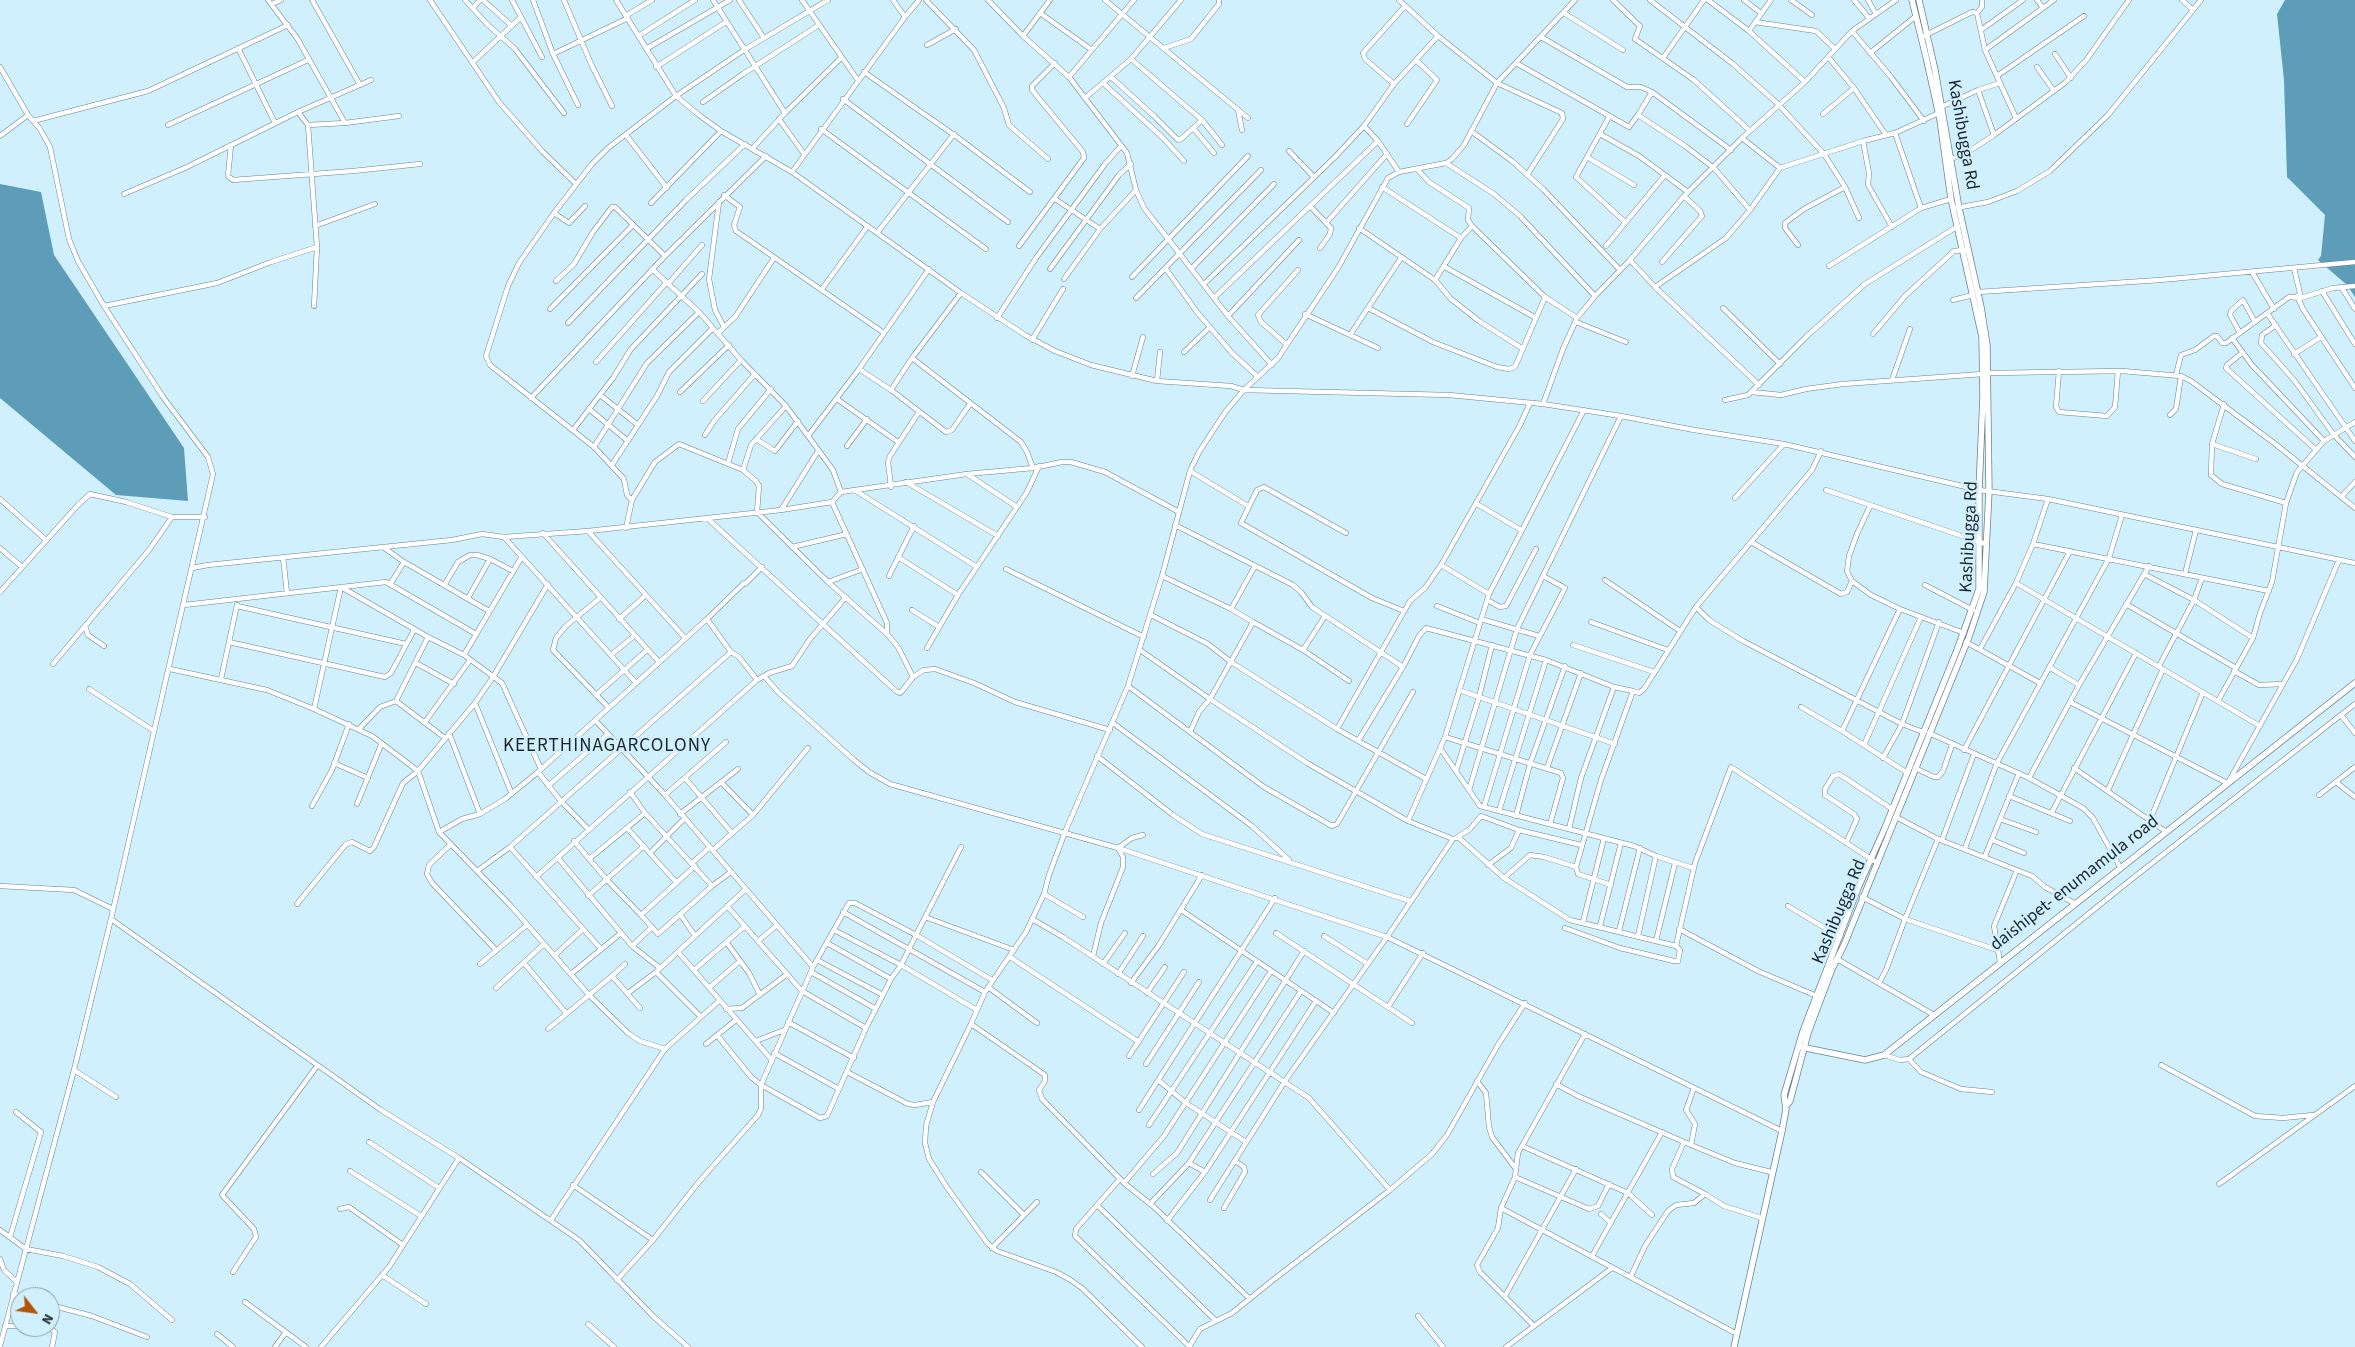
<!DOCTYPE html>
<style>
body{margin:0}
#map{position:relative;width:2355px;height:1347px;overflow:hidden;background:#d1f0fe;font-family:"Source Sans 3",sans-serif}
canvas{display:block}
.north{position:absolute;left:10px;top:1287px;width:50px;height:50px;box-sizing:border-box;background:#d1f0fe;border:1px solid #88a0aa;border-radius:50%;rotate:120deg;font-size:14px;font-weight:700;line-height:20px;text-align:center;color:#1b272c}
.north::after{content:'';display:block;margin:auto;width:18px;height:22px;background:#b35408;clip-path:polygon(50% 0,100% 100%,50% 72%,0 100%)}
</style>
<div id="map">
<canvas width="2355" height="1347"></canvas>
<div class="north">N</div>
</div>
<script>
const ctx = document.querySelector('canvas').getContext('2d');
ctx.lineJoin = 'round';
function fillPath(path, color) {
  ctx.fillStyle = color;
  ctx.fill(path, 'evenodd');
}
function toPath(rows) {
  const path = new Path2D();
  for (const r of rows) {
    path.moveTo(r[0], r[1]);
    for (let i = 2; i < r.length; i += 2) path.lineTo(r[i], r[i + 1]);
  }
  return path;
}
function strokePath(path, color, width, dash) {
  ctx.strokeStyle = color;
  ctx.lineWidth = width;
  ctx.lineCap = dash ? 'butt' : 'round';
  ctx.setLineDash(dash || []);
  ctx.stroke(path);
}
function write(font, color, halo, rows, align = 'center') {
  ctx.font = font + ' "Source Sans 3",sans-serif';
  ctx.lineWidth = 5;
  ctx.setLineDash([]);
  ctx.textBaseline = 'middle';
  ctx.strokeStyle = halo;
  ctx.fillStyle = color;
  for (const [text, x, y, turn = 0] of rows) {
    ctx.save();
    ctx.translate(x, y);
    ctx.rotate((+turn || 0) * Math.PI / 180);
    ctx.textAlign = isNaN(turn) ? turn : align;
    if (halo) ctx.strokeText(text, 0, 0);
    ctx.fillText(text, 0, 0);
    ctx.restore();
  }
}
const water = toPath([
 [2285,0,2355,0,2355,297,2347,285,2318,260,2321,256,2325,215,2287,177,2284,80,2277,14],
 [0,184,41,192,54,255,184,448,188,501,116,495,0,398]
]);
const street = toPath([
 [268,0,297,38,345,123],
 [312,0,360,85],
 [430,0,499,102,542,151,576,184],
 [465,0,487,24,515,49,564,113],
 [483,0,512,26],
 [512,0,542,57],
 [533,0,553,54,578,105],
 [564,0,592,66,612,106],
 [616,0,676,96,699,115,721,131,792,172,961,293,1025,335,1055,351,1091,365,1157,381,1231,386,1244,390,1449,395,1543,404,1621,416,1694,430,1784,444,1979,490,2048,499,2355,563],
 [713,0,785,113],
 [739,0,764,38],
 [802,0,857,79],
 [926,0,974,50,1004,108,1009,125,1048,159],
 [988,0,1023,36,1069,77,1127,153,1136,190,1144,208,1228,316,1272,365],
 [1105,0,1248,118],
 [1399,0,1438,36,1497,83,1562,113,1563,119,1527,175],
 [1613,0,1640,26,1635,39,1694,80,1750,131],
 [1650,0,1733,64,1778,104,1824,154,1845,187,1859,218],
 [1708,0,1749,31,1805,82],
 [1744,0,1761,13],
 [1791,0,1812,15],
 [1854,0,1869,18],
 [1868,0,1876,14],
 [1982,0,1982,7,1977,13,1985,50,2016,118],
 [2037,0,2043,8],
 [2182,0,2193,10],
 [272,4,281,0],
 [473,8,480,0],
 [1040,13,1092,50],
 [1564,13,1623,50],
 [627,15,652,0],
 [905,17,919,0],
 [1755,22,1816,31,1835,49],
 [1981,30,2023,0],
 [1749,31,1771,0],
 [1852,31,1891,77,1924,121],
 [640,35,695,0],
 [1023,36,1050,0],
 [1924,36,1972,12,1977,13],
 [1541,37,1627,87,1641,87,1652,92,1731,150],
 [927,45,956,29],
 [238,48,275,123],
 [1164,48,1191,39,1219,4,1219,0],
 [646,49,730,0],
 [1985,50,2054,0],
 [1870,53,1916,16],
 [553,54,628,18],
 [2055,54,2071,78],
 [1828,57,1854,88,1886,135],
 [1663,58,1704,0],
 [1131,59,1202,120],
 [473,62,520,18],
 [1516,63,1629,127,1638,115,1685,146,1714,168,1750,210],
 [0,67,28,115,40,129,50,147,69,239,78,261,104,306,163,397,208,457,213,474,111,919,74,1070,0,1346],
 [656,67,726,22],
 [2037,67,2054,91],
 [864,72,957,137,1030,192],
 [1997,76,2084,16],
 [1069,77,1134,0],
 [1111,77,1154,116,1178,140,1181,139,1202,120,1222,145],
 [1103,83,1162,137,1184,161],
 [1394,84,1365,59,1363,53,1405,6],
 [1978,90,1994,135],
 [1085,98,1131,59,1181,0],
 [843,99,1008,222],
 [703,102,743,74,819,25],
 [1941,107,1978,90,2000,83],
 [1238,110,1242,130],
 [298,112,308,125],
 [1823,114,1854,88],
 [1638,115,1652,92],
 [1609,117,1576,177,1625,222],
 [779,119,804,154],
 [33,121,148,91,288,25],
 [1407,124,1437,80,1417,61],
 [168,125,308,60],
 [1364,126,1378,141,1399,172],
 [821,129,986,249],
 [1194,129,1214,153],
 [1471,131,1512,161,1543,189,1620,270],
 [1895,133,1921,208],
 [1600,134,1639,156,1688,192],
 [626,135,667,188],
 [0,136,28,115],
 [1742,138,1780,168],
 [1863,141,1869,173,1868,185,1892,227],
 [231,145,228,176,233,180,353,171,420,164],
 [752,149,785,113,841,58],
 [1289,151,1313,176],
 [1587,157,1634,185],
 [1948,160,1965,154,1994,135,2066,82,2087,59,2129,0],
 [1446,163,1494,194,1520,216,1595,296],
 [1417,169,1429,182,1469,208,1468,220,1472,226,1545,297,1577,318],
 [792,172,905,17,893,0],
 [1382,187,1461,238],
 [124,194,187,167,298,112,371,80],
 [724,195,740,207,734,225,736,231,884,333],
 [1055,199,1100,229],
 [719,202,709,279,715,310,724,327],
 [651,203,721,131],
 [1310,206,1331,228,1330,234,1320,248],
 [1956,208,1988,202,2017,191,2050,171,2108,115,2201,0],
 [554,213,569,223,585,206],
 [1326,223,1387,154],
 [315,226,375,204],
 [1359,228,1435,280,1461,238,1472,226],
 [877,233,954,134],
 [1798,245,1785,228,1785,223,1804,209,1845,187],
 [1019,246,1084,158,1083,152,1032,90,1032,86,1055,63],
 [1606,246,1665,175],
 [1630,260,1655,287,1759,385],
 [1662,262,1702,216,1700,211,1684,196],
 [1829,266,1921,208,1951,199],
 [1445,267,1536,318],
 [1192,268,1274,184],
 [2294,268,2301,298],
 [652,269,699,312,741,360,786,406,833,470,841,492],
 [1050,269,1119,175,1131,164],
 [1166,269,1197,312,1232,353,1258,377],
 [2252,272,2274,309],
 [1132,277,1248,156],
 [1064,279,1100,229,1136,190],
 [1435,280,1451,299,1479,321,1523,349],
 [556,281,574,264,593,232,612,207,615,207,665,256],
 [668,284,702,245],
 [1204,284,1335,157,1364,126,1394,84,1438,36],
 [1655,287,1726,238,1750,210,1780,168,1863,141,1895,133,1941,112],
 [2342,288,2355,309],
 [822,289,867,227],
 [2322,291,2355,344],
 [1978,292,2160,280,2355,262],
 [2297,296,2303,309,2355,388],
 [1215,297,1378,141],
 [1136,298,1261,170],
 [1953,300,1973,295],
 [104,306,217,283,271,262,317,247],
 [314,306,317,247,308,125,345,123,399,116],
 [1368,308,1433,342,1497,367,1509,369,1515,367,1545,297],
 [1723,308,1780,364],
 [550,309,633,225],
 [2267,313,2355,441],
 [1305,314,1378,348],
 [1228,316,1299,240],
 [997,318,1036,258,1105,164,1121,146],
 [1576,322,1626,342],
 [568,323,686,200,745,144],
 [2276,325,2262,335,2261,343,2294,380,2334,435,2355,457],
 [719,332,735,317,774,258],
 [2240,333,2230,315,2231,311,2243,300,2255,322],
 [1873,334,1905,296,1954,251,1964,250],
 [1350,335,1401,258],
 [2232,338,2252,365,2324,441],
 [1032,340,1063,289],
 [1286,344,1261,322,1258,315,1298,270],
 [1184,352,1210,327],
 [2242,353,2227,365,2226,368,2315,449],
 [2294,354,2321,337],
 [912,358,1021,442,1027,452,1033,468],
 [596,362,666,283],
 [859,369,891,390,946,432,952,430,970,404],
 [2059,371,2056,407,2059,412,2107,416,2115,407,2118,371],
 [1989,373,2122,371,2181,376,2191,381,2274,443,2355,508],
 [2176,375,2181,355,2195,350,2214,336,2217,336,2222,343,2226,343,2289,297,2301,298,2333,288,2355,286],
 [1132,376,1143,337],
 [1892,380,1910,329],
 [1157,381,1160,352],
 [891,390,912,358,961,293],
 [680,392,729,345],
 [1752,392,1781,395,1806,389,1843,384,1983,374],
 [600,395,638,425],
 [531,398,665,256,766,156],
 [837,399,898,442],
 [1725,400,1748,395,1807,336,1865,284,1958,226],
 [703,401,741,360],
 [1543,404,1563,349,1577,318,1595,296,1630,260,1684,196,1742,138,1805,82,1852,31,1896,0],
 [2224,404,2212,444,2211,475,2222,484,2286,503],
 [786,406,751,445,743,470,756,481,759,486,757,512,828,582,887,634],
 [589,409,628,441],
 [2170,415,2176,409,2181,376],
 [573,430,613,378,631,349,702,274],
 [705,435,714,421,755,374],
 [808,436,859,369,929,269],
 [756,439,775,451,798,421],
 [2212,444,2256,459],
 [847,446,867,419],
 [594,447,647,363,699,312],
 [728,463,738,429,771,389],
 [612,465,657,396,669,372,713,328],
 [1190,471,1248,506],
 [967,474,1017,507],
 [906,482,998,536],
 [891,487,888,462,890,456,919,412],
 [1826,490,1986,544],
 [856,491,977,567],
 [2342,496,2355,482],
 [1735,498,1784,444],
 [0,499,46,540],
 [632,500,627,495,624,479,594,447,490,365,486,356,508,286,519,263,554,213,592,164,608,148,676,96,744,50,828,0],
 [832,502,887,623,887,634,898,647,913,677],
 [1477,504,1521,530],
 [1870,506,1857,534,1849,556,1847,571,1852,581,1871,595,1900,609,1964,633],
 [781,510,818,451],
 [707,518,896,691,900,693,902,691,913,677,924,670,935,669,974,683,1015,702,1110,730],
 [1175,525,1293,585,1301,592,1312,607,1403,667],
 [626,528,632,500,655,462,679,444,743,470],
 [588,531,685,638],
 [543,533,659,662],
 [1346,533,1264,487,1257,490,1241,523,1372,598,1404,611],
 [504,537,636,683],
 [1751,542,1841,594,1847,592,1852,581],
 [2033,544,2269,591],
 [383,547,404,562,489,611],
 [792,547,847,534],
 [0,548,22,567],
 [283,557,287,593],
 [898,557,958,595],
 [192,568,208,565,452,540,482,534,504,537,588,531,781,510,832,502,841,492,967,474,1033,468,1062,462,1071,462,1105,472,1179,512],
 [1006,569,1144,637],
 [2144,574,2194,600,2253,638,2218,701],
 [2185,574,2196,530],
 [889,576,914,526],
 [1162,576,1231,609],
 [1605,580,1680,631],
 [828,582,863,569],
 [391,583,404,562],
 [2016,583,2260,726],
 [445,584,458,562,470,555,477,555,490,559,513,571],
 [745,584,762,567],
 [1925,585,1973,610],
 [0,592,78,505,90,494,126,502,172,517,205,517],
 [1489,594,1441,565,1520,425,1530,403],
 [468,598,490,559],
 [600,598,566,626,556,638,553,650,608,707],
 [1487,600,1500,607,1506,606,1536,549],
 [2126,604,2236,668],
 [184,605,386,582,476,634],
 [237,606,406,644],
 [1437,606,1480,623],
 [1696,607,1709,620,1743,641,1902,724,1923,732],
 [912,610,939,627],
 [1151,615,1208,644,1231,662,1337,729,1426,779],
 [619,619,646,595],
 [707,619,744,583],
 [1481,619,1539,636],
 [1253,622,1303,650,1349,681],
 [1591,622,1668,650],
 [85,626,88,635,104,646],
 [2253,638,2260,613,2272,582,2286,503,2297,472,2324,441,2355,422],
 [229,642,385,677,391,673,414,630],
 [1966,642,2040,683],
 [1573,645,1654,672],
 [927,648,958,595,1027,492,1039,466],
 [1980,649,2016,583,2033,544,2048,499],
 [1140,650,1210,699,1307,763,1408,821],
 [1303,650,1325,616],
 [464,655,521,558],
 [611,655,634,636],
 [416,663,454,684],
 [53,664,149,550,172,517],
 [2159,666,2194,600,2202,578],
 [2049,667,2079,685],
 [170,669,267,690,314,709,372,736,418,771,439,832,510,905,589,995,629,1034,640,1041,665,1049],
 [2234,671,2259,685,2283,684],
 [764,676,779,693,854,760,869,772,890,784,1118,848,1387,937,1782,1131],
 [221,679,237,605],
 [1128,686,1264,787,1332,826,1337,824,1413,692],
 [89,689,154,731],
 [1459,690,1615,744],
 [1633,691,1639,693,1644,689,1696,607,1812,470,1821,451],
 [596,695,647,650],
 [396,701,445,738],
 [2070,702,2227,783],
 [475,703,511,792],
 [1801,707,1842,731,1906,772],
 [314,709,341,587,428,637,464,655,502,683,541,769],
 [2341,715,2355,733],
 [595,720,665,795,813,967],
 [425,722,470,660],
 [1113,723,1252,826,1289,860],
 [359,729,380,707,396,701,428,637],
 [1337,729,1410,601,1425,588,1441,565],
 [1842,731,1900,609],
 [1190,732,1199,712,1210,699,1253,622,1231,609,1255,566],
 [449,733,480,814],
 [1929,733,2029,778,2083,808,2093,818,2120,867],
 [1445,737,1561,773,1563,778,1550,824],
 [1358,741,1403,667,1419,636,1426,628,1546,660,1614,687,1633,691,1601,780,1576,867,1578,874,1611,885],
 [1864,745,1921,617],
 [1440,748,1480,806,1634,846,1656,856,1693,868],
 [1964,750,2070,551],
 [1097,756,1173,815,1202,834,1410,901],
 [1883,758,1902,724,1939,622],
 [334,763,368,778],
 [1547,768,1581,673],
 [1915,768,1934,777,1938,777,1943,771,1952,745],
 [2074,768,2165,831],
 [1456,771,1479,697,1492,645],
 [538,772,560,800,588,829],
 [685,778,732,833],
 [2029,778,2079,685,2149,566],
 [2229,781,2297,659,2339,560],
 [721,782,753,815],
 [2336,782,2355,797],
 [548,786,608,734],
 [1469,790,1517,629,1621,416],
 [2108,790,2163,669],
 [630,792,645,813,712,886],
 [665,795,726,742],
 [2319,795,2355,767],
 [2009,796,2070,821],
 [357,804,381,745],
 [312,806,332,770,349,724],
 [1484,807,1530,655,1565,588,1543,576],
 [1499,811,1546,660],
 [2052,812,2136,653],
 [680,814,738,769],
 [1516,816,1530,764,1565,666],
 [1896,817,1938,839,2032,876,2045,887,2074,903],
 [2000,819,2036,832],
 [2150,820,2203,692],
 [627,828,676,882],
 [1569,829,1581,778,1614,687],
 [439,832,462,819,480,814,505,799,538,772,707,619,731,652,739,657,757,680],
 [1458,837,1504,878,1570,920,1676,946,1695,863,1731,767,1874,861],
 [1456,838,1470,829,1481,816,1519,830,1581,845],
 [1938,839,1905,919,1997,950],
 [1942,840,1974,754],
 [1992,840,2024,853],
 [574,841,607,880,641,915],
 [1846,843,1857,819,1854,814,1825,795,1825,789,1833,776,1839,774,1892,809],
 [451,844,429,865,427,874,432,883,496,950],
 [510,847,601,949],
 [961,847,916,935,901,965,891,979,866,1028,827,1116,820,1118,761,1085,813,967,849,903,855,903,916,935,992,980],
 [1965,848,1997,763,2109,558,2122,515],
 [713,850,753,815,808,748],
 [650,853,684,819],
 [1985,856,2019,773],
 [558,858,632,946,652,927],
 [589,859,645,813],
 [692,863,710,847],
 [1488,865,1511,848,1519,830],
 [695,866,641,915,658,934,712,886,731,872],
 [477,871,510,847,731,652],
 [536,877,757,680,769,673,792,666,810,639,846,597],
 [1504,878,1530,855,1544,857,1576,867],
 [0,886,74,890,113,909],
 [1044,894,1083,917],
 [588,896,644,846],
 [1862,897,1905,919,1886,970,1879,983],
 [297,904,346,844,352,842,370,851,374,847,403,783,418,771,475,703,493,677,548,584],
 [727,906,802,991,866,1028],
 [1788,906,1840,937],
 [1181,910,1334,1013],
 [843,912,985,992],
 [680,914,695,936],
 [925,917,1014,950],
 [111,919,381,1110,459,1158,579,1240,653,1316,688,1347],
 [1032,919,1063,937,1309,1098,1390,1190],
 [1583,922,1604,838],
 [1600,926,1621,843],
 [1565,928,1620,948,1674,961,1678,961,1680,950,1676,946],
 [1679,929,1758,971,1819,997],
 [834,930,901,965,977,1010],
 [1619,931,1640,848],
 [1276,933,1412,1023],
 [1324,936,1368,964],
 [1638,936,1656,856],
 [758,941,776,926],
 [1656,941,1675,863],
 [727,943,749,973,760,995],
 [827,943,891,979],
 [632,946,660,968],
 [678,952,771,1059],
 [555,955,582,930],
 [1093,956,1101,923,1123,867,1123,857,1118,848,1132,838,1143,835],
 [1010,957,1139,1042],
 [1837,959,1934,1015],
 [817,960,883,995],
 [2000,962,1994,926,2017,870],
 [524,963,566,1013],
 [480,964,527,925],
 [1103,964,1125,933],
 [694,970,745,926],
 [656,972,701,1017],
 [811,972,876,1009],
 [571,974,621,933],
 [1118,974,1143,936],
 [612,976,625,964],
 [1131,983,1159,945,1202,875],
 [710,987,740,961],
 [988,987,1037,1023],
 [496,988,544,944],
 [628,993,656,972,746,889],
 [1147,993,1165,967],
 [1388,1007,1423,953],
 [726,1009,742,1008,786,975],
 [788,1022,854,1058],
 [971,1024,1045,1075,1045,1081,1039,1090,1042,1099,1124,1183,1164,1136,1271,971],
 [548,1029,612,976,640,1008],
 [756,1041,784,1030],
 [706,1044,736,1020],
 [774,1053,839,1089],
 [1884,1055,1900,1060,1909,1059,2128,882,2355,704],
 [1129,1056,1184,972],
 [1909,1059,1921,1072,1961,1089,1992,1092],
 [1146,1064,1199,982],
 [2161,1065,2255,1116,2283,1118,2313,1115],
 [74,1070,116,1097],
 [847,1072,908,1104,915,1105,933,1102],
 [1158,1080,1186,1103,1246,1142],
 [1477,1081,1486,1093,1489,1127,1492,1137,1516,1169],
 [1556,1084,1578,1096,1691,1145,1735,1163,1771,1172],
 [1139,1110,1275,898],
 [1149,1125,1256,963],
 [369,1142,439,1188],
 [1684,1142,1672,1169,1673,1177,1705,1194],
 [1691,1145,1695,1124,1686,1110,1694,1088],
 [1522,1146,1628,1193,1652,1215],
 [1189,1163,1205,1172],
 [350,1171,421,1216],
 [981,1172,1024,1215],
 [1153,1174,1177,1153,1304,951],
 [1515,1177,1589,1209,1598,1206,1609,1184],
 [1119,1180,1076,1229,1075,1236,1190,1347],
 [1124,1183,1154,1207,1250,1299],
 [2219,1184,2355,1086],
 [573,1185,653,1240],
 [1210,1200,1285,1081,1387,937,1453,839,1408,821,1445,737,1489,594,1584,410],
 [1150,1204,1189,1163,1301,991],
 [1098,1206,1216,1321],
 [1224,1208,1245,1172,1244,1167,1235,1161],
 [1501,1208,1737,1334],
 [340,1209,349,1207,403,1245],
 [1601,1214,1611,1223],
 [551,1220,665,1049,719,1001],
 [1167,1221,1205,1172,1316,1001],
 [0,1230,26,1249,63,1256,98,1267,130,1284,172,1320],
 [10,1237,41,1132,16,1112],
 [992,1248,1037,1202],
 [1592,1256,1662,1132],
 [0,1259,4,1270,17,1282],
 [233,1272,256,1237,254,1229,222,1195,317,1066],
 [382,1275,426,1304],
 [1631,1276,1645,1246,1668,1211,1676,1205,1694,1203,1705,1194,1724,1206,1762,1218],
 [617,1280,653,1240,698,1183,758,1115,761,1109,761,1085,751,1077,717,1035],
 [13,1294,23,1297],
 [1505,1296,1576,1169],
 [245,1302,306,1347],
 [50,1305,92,1316,147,1337],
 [1418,1316,1443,1347],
 [588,1324,614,1347],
 [5,1326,20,1326],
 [1534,1326,1480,1272,1477,1265,1498,1228,1501,1208,1515,1177,1518,1153,1585,1034],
 [48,1327,55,1332,52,1347],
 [217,1334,233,1347],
 [275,1347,286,1332],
 [321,1347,389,1267,459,1158],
 [1142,1347,1082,1288,1069,1279,1056,1272,997,1251,988,1244,946,1186,929,1159,925,1143,926,1126,933,1102,971,1024,985,992,1026,932,1044,894,1049,875,1065,832,1128,686,1162,576,1190,471,1199,452,1226,411,1244,390,1278,358,1338,268,1388,178,1399,172,1446,163,1452,159,1464,145,1497,83,1575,0],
 [1189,1347,1200,1329,1232,1313,1273,1280,1390,1190,1432,1154,1447,1135,1498,1045,1525,1003],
 [1506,1347,1612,1268]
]);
const secondary = toPath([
 [1801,1047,1865,1060,1884,1055,2355,683],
 [1786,1106,1790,1101,1808,1033,1832,969,1844,945,1969,637,1984,592,1989,491,1987,345,1981,307,1959,208,1935,70,1919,0],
 [1734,1347,1782,1131,1786,1109,1784,1095,1803,1031,1858,888,1884,830,1957,650,1979,589,1979,490,1983,396,1982,337,1951,199,1940,120,1926,57,1912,0]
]);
const streetNames = [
 ["Kashibugga Rd",1962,135,80],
 ["Kashibugga Rd",1970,537,-87],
 ["daishipet- enumamula road",2075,884,-38],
 ["Kashibugga Rd",1840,912,-67]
];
const neighbourhoodNames = [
 ["KEERTHINAGARCOLONY",607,747]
];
fillPath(water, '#5d9db8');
strokePath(street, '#678390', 5.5);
strokePath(secondary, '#678390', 7);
strokePath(street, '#fff', 4.5);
strokePath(secondary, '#fff', 5.5);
write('18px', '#1b272c', '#d1f0fe', streetNames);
ctx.letterSpacing = '1px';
write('19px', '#1b272c', '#d1f0fe', neighbourhoodNames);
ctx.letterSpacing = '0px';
</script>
